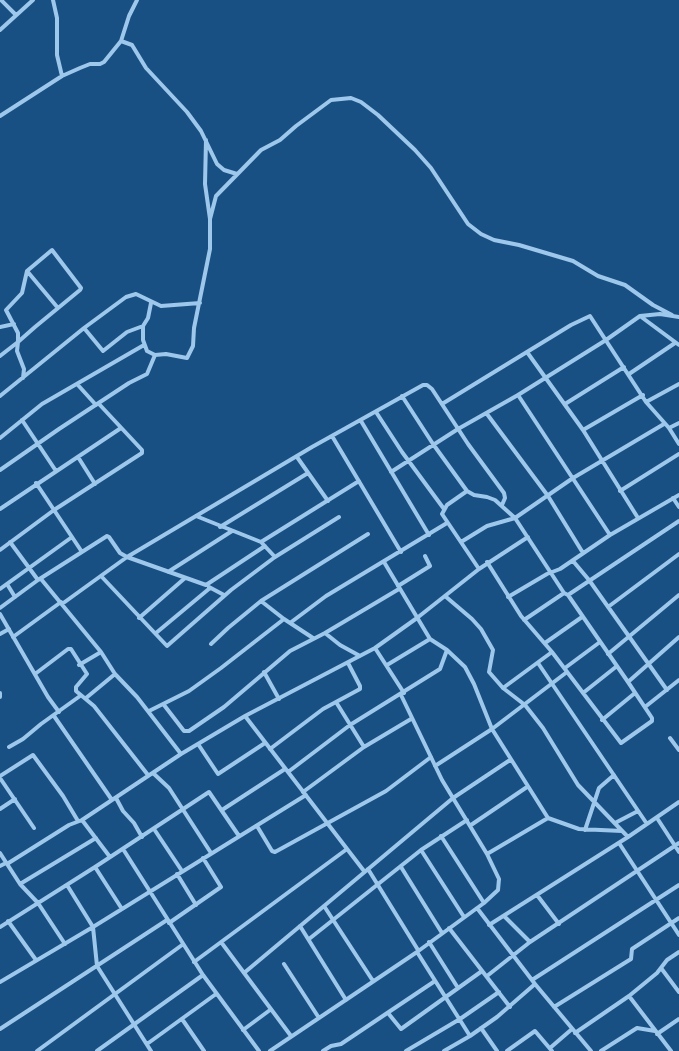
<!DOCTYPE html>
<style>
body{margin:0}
canvas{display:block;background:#195083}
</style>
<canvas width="679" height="1051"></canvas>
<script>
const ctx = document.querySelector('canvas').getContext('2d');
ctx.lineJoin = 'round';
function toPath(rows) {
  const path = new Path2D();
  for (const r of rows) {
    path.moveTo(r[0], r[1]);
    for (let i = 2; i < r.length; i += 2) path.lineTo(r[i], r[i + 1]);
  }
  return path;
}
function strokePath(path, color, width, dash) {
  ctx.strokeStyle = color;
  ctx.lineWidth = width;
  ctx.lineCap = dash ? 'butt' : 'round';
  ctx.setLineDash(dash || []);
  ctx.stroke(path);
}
const minor = toPath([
 [1,0,16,15],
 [53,0,57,18,57,55,62,76],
 [0,30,33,0],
 [121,41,132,45,146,68,187,112,201,131,217,164,224,170,237,174],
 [0,116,62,76,80,68,90,64,100,64,104,62,121,41,129,16,137,0],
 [210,219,216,196,261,150,280,140,296,126,331,100,351,98,361,102,378,115,415,150,431,168,468,224,481,234,494,240,519,245,573,261,598,276,625,285,653,305,672,315],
 [27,271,58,308],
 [151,303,148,318,143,326,143,340,147,351,155,355,166,354,187,358,193,346,194,328,210,249,210,219,205,184,206,140],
 [640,316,679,345],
 [0,327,14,324],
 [84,328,103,351,127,332,143,326],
 [527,352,583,430,638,518],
 [0,356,18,342,35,327,80,290,81,288,52,250,27,271,22,293,6,310,18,333,18,342,17,351,24,369,23,378],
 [629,374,675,343],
 [77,384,96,405],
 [518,395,610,535,679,495],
 [0,396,84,328,126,297,136,294,161,306,200,303],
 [402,396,433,444,467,491,474,495,487,497,495,500,515,518,564,593,568,595,628,682,652,718,652,721,621,743,552,652,521,616,487,562],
 [646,402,679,384],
 [442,404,571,325,590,316,646,402,669,428,679,444],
 [565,404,624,367],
 [376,412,402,452,444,509],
 [487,414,548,496,583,553],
 [22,420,56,471],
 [361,421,429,535],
 [669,428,679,423],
 [583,430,643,395],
 [332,436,401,552],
 [0,438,42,404,144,345],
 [78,457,95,484],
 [297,457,328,501],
 [0,470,59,429,129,383,147,374,155,355],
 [391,472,458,429,518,395,606,340,640,316,660,314,679,317],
 [36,483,82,552],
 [467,491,447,505,442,514,479,569],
 [620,491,679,454],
 [673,498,679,507],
 [0,509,121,428],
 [196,516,261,542,275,557],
 [220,527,308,473],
 [10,542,38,580],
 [261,542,359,481],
 [461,542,487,526,515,518,573,478,664,424],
 [0,550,54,510,142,453,142,450,99,404],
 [573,561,589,580,667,690],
 [384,562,430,639,447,650,465,667,474,684,492,729,548,818],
 [168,572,232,531],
 [101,576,167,646,231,590,275,557,339,517],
 [41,579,101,652,115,674,137,697,181,754],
 [7,584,15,597],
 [398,586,430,566,425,556],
 [209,587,224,595],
 [0,589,72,537],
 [568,595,679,521],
 [445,596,472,619,481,629,493,650,489,672,503,688,525,705,543,728,578,785,628,837],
 [508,597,547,574,560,569,610,535],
 [261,601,284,619,313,638],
 [62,604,127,557,206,585,265,546],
 [608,607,679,554],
 [0,608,38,580,107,536,109,537,120,553,127,557,312,447,423,385,427,385,432,389,468,444,504,493,505,498,502,505],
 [0,614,48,697,59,712],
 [139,618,185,578],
 [524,620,564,593],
 [290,623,326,596,447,523],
 [156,633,210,588],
 [325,633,340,645,360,656],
 [0,634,9,629],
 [13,637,61,602],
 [545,643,582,617],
 [211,644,228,628,261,601,368,534],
 [375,648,404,693],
 [608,654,679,595],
 [538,663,647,824],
 [79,665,101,652],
 [387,665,430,639],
 [565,668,600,642],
 [264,672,279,699],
 [35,674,68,649,71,649,87,674,76,687,76,691,94,706,148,775],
 [628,682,679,637],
 [503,688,552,652],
 [0,693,0,697],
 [583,693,617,666],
 [86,698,115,674],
 [336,702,364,747],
 [164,705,184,731,189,731,224,707,290,651,325,633,399,589],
 [645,707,679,680],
 [149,711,189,691,221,668,284,619],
 [54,716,112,800],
 [245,716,364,871],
 [602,720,635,693],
 [670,738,679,750],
 [198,744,218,774,265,743],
 [9,747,23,739,41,724,80,696],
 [270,749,323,709,360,689,360,686,348,663],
 [435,766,492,729,567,672],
 [288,772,350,725,440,669,447,650],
 [153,773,169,788,211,853],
 [0,776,33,755,63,796,78,821],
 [0,778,34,828],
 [303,792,364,747,411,719],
 [116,798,123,811,134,823,142,837],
 [0,809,15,799],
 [222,810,285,769],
 [657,818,679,852],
 [82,820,110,857],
 [615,823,638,811],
 [471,825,527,787],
 [257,826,272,851,275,852,386,791,431,757],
 [154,829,182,871],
 [585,830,599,788,614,775],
 [441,836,484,903],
 [619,843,679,935],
 [123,849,203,975,259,1051],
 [421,850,464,917],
 [0,853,20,884,38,903,65,944],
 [487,854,548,818,579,829,622,831],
 [7,864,69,825,82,820,181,754,245,716,375,648,417,618,479,569,528,537],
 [0,866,6,863],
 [95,867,122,909],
 [401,867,442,933],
 [368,869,418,950],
 [177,874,196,905],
 [20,884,96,838],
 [67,885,93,927,97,966,151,1051],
 [537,895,559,924],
 [324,906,373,981],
 [477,908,535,984,591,1051],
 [504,916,530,942],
 [8,921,36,960],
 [169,923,221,887,203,858],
 [489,925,628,837,679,802],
 [300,926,346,1000],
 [0,927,95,867,209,792,239,836],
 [449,928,510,1007],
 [309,939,421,850,467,820],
 [221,942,291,1036],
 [429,942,458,988],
 [417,952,470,1036],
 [194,962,347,849],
 [284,964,319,1018],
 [661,968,679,992],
 [244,973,453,798,510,760],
 [487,976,530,942,679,843],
 [532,980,679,885],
 [0,982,93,927,306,795],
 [629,996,671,1051],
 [554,1007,631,959,632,949,679,918],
 [388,1013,401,1029,482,971],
 [182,1019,204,1051],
 [481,1028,497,1051],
 [0,1029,167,920],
 [243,1030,270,1010],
 [575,1033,629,996,657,973,667,960,679,952],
 [657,1034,679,1019],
 [147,1044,216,994],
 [550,1048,572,1029],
 [37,1051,182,945],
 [97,1051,203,975],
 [270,1051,417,952,484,903,498,890,499,879,487,854,442,780,401,695],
 [323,1051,331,1046,341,1044,435,981],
 [406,1051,460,1019,499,992],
 [444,1051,470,1036,497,1017,535,984],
 [507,1051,535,1031,552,1051],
 [601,1051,637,1028,655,1031]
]);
strokePath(minor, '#9ec7ec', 4);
</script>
